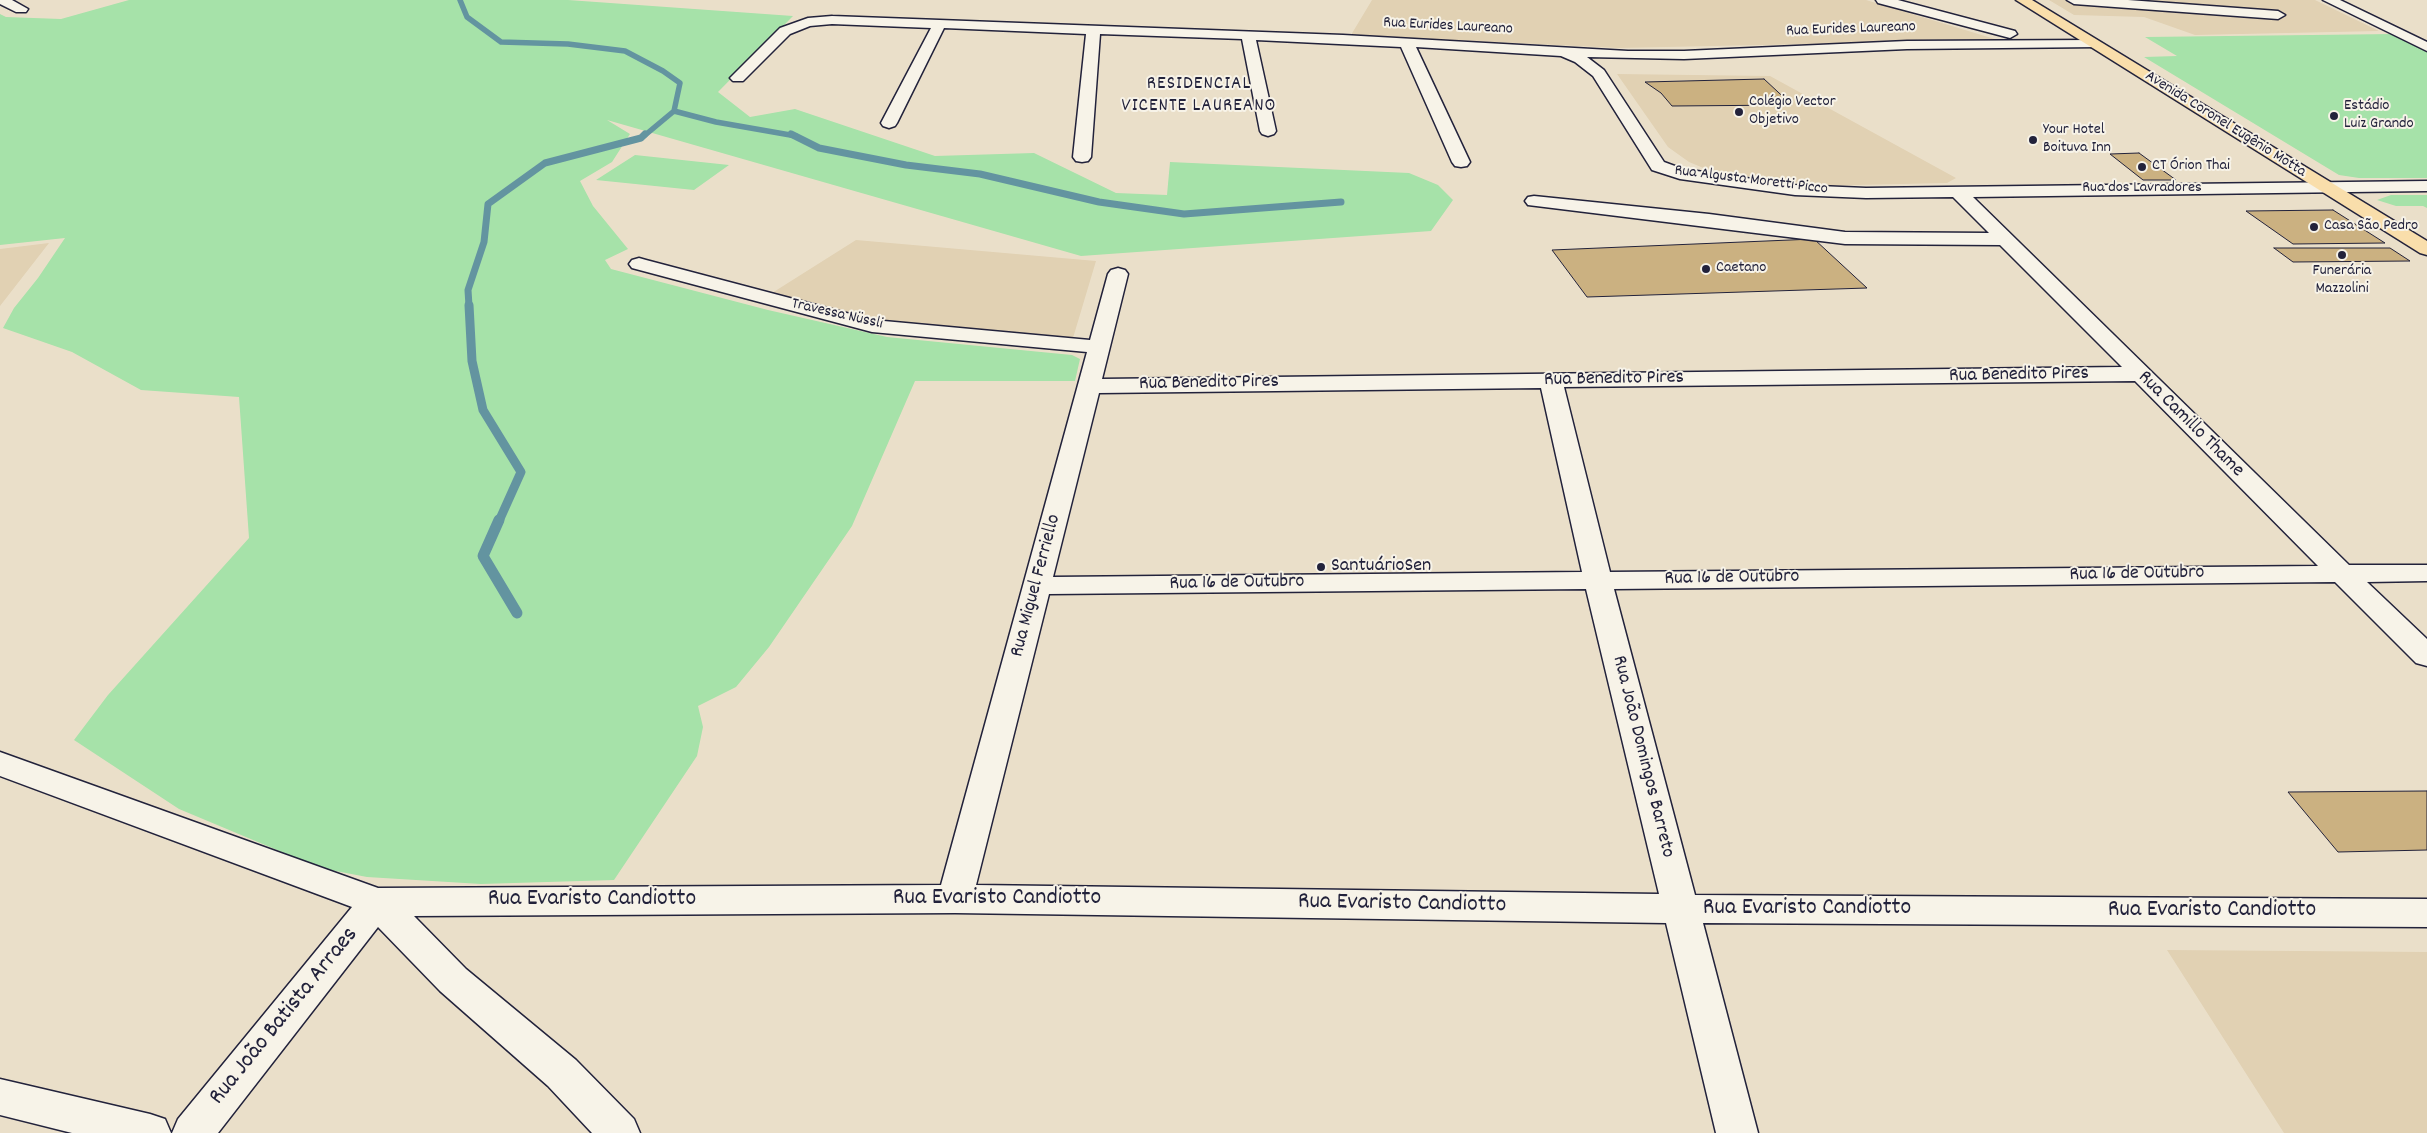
<!DOCTYPE html>
<meta charset="utf-8">
<style>
body{margin:0}
canvas{display:block;background:#eadfc9}
</style>
<canvas width="2427" height="1133"></canvas>
<script>
const ctx = document.querySelector('canvas').getContext('2d');
ctx.lineJoin = 'round';
function fillPath(path, color) {
  ctx.fillStyle = color;
  ctx.fill(path, 'evenodd');
}
function toPath(rows) {
  const path = new Path2D();
  for (const r of rows) {
    path.moveTo(r[0], r[1]);
    for (let i = 2; i < r.length; i += 2) path.lineTo(r[i], r[i + 1]);
  }
  return path;
}
function strokePath(path, color, width, dash) {
  ctx.strokeStyle = color;
  ctx.lineWidth = width;
  ctx.lineCap = dash ? 'butt' : 'round';
  ctx.setLineDash(dash || []);
  ctx.stroke(path);
}
function write(font, color, halo, rows, align = 'center') {
  ctx.font = font + ' Dekko,sans-serif';
  ctx.lineWidth = 4;
  ctx.setLineDash([]);
  ctx.textBaseline = 'middle';
  ctx.strokeStyle = halo;
  ctx.fillStyle = color;
  for (const [text, x, y, turn = 0] of rows) {
    ctx.save();
    ctx.translate(x, y);
    ctx.rotate((+turn || 0) * Math.PI / 180);
    ctx.textAlign = isNaN(turn) ? turn : align;
    if (halo) ctx.strokeText(text, 0, 0);
    ctx.fillText(text, 0, 0);
    ctx.restore();
  }
}
const built = toPath([
 [1372,0,1866,0,1998,40,1619,48,1351,35],
 [2049,0,2315,0,2379,31,2195,35,2144,17,2074,15],
 [1617,74,1770,76,1956,178,1947,183,1811,186,1795,182,1713,172,1689,162,1668,147],
 [856,240,1096,261,1073,338,881,320,772,293],
 [49,243,0,306,0,249],
 [2167,950,2427,952,2427,1133,2284,1133]
]);
const green = toPath([
 [129,0,568,0,793,16,718,92,750,117,795,109,935,156,1034,153,1116,193,1167,195,1170,162,1409,173,1438,185,1453,200,1431,231,1081,256,607,120,630,134,612,162,580,181,593,206,628,249,605,260,611,269,768,310,887,337,1072,355,1080,359,1075,381,915,381,852,526,769,647,736,687,698,706,703,727,697,756,614,880,481,884,367,877,320,868,179,809,74,740,108,695,249,538,239,397,141,390,72,352,3,328,14,308,38,278,65,238,0,245,0,14,6,17,61,19],
 [2394,34,2427,50,2427,178,2359,178,2339,175,2144,57,2177,56,2145,37],
 [635,155,729,165,694,190,596,180],
 [2391,195,2427,195,2427,208,2423,206,2396,206,2377,200]
]);
const streamFar3 = toPath([
 [460,0,467,17,501,42,568,44,625,51,663,71,680,83,674,111,644,136],
 [674,111,716,122,796,136]
]);
const streamFar2 = toPath([
 [791,134,819,148,906,165,980,174,1099,202,1184,214,1341,202],
 [469,306,468,290,484,242,488,204,545,163,641,138,645,134]
]);
const streamFar1 = toPath([
 [469,305,472,361,483,410,521,472,499,521]
]);
const stream = toPath([
 [499,520,483,556,517,613]
]);
const building = toPath([
 [1764,79,1792,105,1672,106,1661,93,1645,82,1764,79],
 [2139,153,2176,180,2143,180,2110,154,2139,153],
 [2333,210,2385,243,2293,244,2246,211,2333,210],
 [1814,239,1867,288,1587,297,1552,250,1814,239],
 [2274,248,2390,248,2410,261,2293,262,2274,248],
 [2427,791,2427,850,2338,852,2288,792,2427,791]
]);
const minor = toPath([
 [0,0,12,0,28,9,26,12,16,12,0,4,0,0],
 [1876,0,1898,0,2015,31,2017,34,2010,38,1878,3,1876,0],
 [2067,0,2128,0,2278,11,2285,15,2278,19,2074,4,2067,0],
 [2323,0,2340,0,2427,42,2427,51,2323,0],
 [832,16,1343,35,1628,51,1684,51,1907,41,2093,40,2098,41,2100,44,2098,47,1907,49,1684,59,1587,57,1604,70,1664,162,1683,169,1795,185,1866,188,2427,181,2427,191,1973,197,2349,565,2427,565,2427,581,2367,582,2427,639,2427,666,2416,663,2335,582,1614,589,1695,895,2427,899,2427,927,1703,923,1758,1133,1716,1133,1666,923,955,913,414,916,466,969,576,1060,634,1119,640,1133,592,1133,548,1086,440,991,378,927,218,1133,172,1133,178,1119,352,907,0,776,0,752,378,888,941,885,1087,352,872,332,632,268,629,264,632,260,639,258,646,260,873,320,1090,340,1108,274,1111,270,1118,268,1125,270,1128,274,1102,379,2122,367,2000,245,1845,244,1528,205,1525,201,1528,197,1534,196,1709,214,1845,232,1989,233,1953,197,1866,198,1795,195,1680,179,1652,170,1593,76,1575,62,1561,56,1416,47,1470,162,1467,166,1461,167,1455,166,1452,162,1401,47,1256,40,1276,131,1274,134,1268,136,1262,134,1260,131,1242,39,1100,34,1091,157,1088,161,1082,162,1076,161,1073,157,1086,34,944,28,897,123,895,126,889,128,883,126,881,123,931,28,832,24,810,26,790,34,743,81,733,81,730,78,780,28,808,18,832,16],
 [2135,381,2318,566,1610,572,1564,387,2135,381],
 [1541,388,1582,572,1053,577,1099,393,1541,388],
 [1586,589,1659,894,976,885,1049,594,1586,589],
 [0,1079,150,1114,165,1119,171,1133,72,1133,0,1115,0,1079]
]);
const major = toPath([
 [2016,0,2032,0,2427,241,2427,255,2420,253,2016,0]
]);
const markers = [
 [1739,112,5,"#22223b"],
 [2334,116,5,"#22223b"],
 [2033,140,5,"#22223b"],
 [2142,167,5,"#22223b"],
 [2314,227,5,"#22223b"],
 [2342,255,5,"#22223b"],
 [1706,269,5,"#22223b"],
 [1321,567,5,"#22223b"]
];
const farStreetnames = [
 ["Rua Eurides Laureano",1448,27,3],
 ["Rua Eurides Laureano",1851,30,-2],
 ["Avenida Coronel Eugênio Motta",2225,125,32],
 ["Rua Algusta Moretti Picco",1751,181,7],
 ["Rua dos Lavradores",2142,189],
 ["Travessa Nüssli",837,315,13]
];
const farPoinames = [
 ["Colégio Vector",1749,103],
 ["Objetivo",1749,121],
 ["Estádio",2344,107],
 ["Luiz Grando",2344,125],
 ["Your Hotel",2043,131],
 ["Boituva Inn",2043,149],
 ["CT Órion Thai",2152,167],
 ["Casa São Pedro",2324,227],
 ["Caetano",1716,269],
 ["Funerária",2342,272,"center"],
 ["Mazzolini",2342,290,"center"]
];
const farQuarternames = [
 ["RESIDENCIAL",1199,85],
 ["VICENTE LAUREANO",1199,107]
];
const streetNames = [
 ["Rua Benedito Pires",2019,376,-1],
 ["Rua Benedito Pires",1614,380,-1],
 ["Rua Benedito Pires",1209,384,-1],
 ["Rua Camillo Thame",2190,425,45],
 ["Rua 16 de Outubro",2137,575,-1],
 ["Rua 16 de Outubro",1732,579,-1],
 ["Rua 16 de Outubro",1237,584,-1],
 ["Rua Miguel Ferriello",1037,586,-75],
 ["Rua João Domingos Barreto",1642,757,76]
];
const poiNames = [
 ["SantuárioSen",1331,567]
];
const nearStreetnames = [
 ["Rua Evaristo Candiotto",997,900],
 ["Rua Evaristo Candiotto",592,901],
 ["Rua Evaristo Candiotto",1402,905,1],
 ["Rua Evaristo Candiotto",1807,910],
 ["Rua Evaristo Candiotto",2212,912],
 ["Rua João Batista Arraes",285,1017,-51]
];
fillPath(built, '#e1d1b3');
fillPath(green, '#a6e2a9');
strokePath(streamFar3, '#6394a0', 5.5);
strokePath(streamFar2, '#6394a0', 7);
strokePath(streamFar1, '#6394a0', 9);
strokePath(stream, '#6394a0', 11);
fillPath(building, '#cbb181');
strokePath(building, '#22223b', 1);
strokePath(minor, '#22223b', 3);
strokePath(major, '#22223b', 3);
fillPath(minor, '#f7f3e8');
fillPath(major, '#f9deab');
for (const [x, y, r, color] of markers) {
  const dot = new Path2D();
  dot.arc(x, y, r, 0, 2 * Math.PI);
  ctx.fillStyle = color;
  ctx.fill(dot);
  strokePath(dot, '#f7f3e8', 2);
}
write('16px', '#22223b', '#f7f3e8', farStreetnames);
write('16px', '#22223b', '#f7f3e8', farPoinames, 'left');
ctx.letterSpacing = '1px';
write('19px', '#22223b', '#f7f3e8', farQuarternames);
ctx.letterSpacing = '0px';
write('20px', '#22223b', '#f7f3e8', streetNames);
write('20px', '#22223b', '#f7f3e8', poiNames, 'left');
write('24px', '#22223b', '#f7f3e8', nearStreetnames);
</script>
